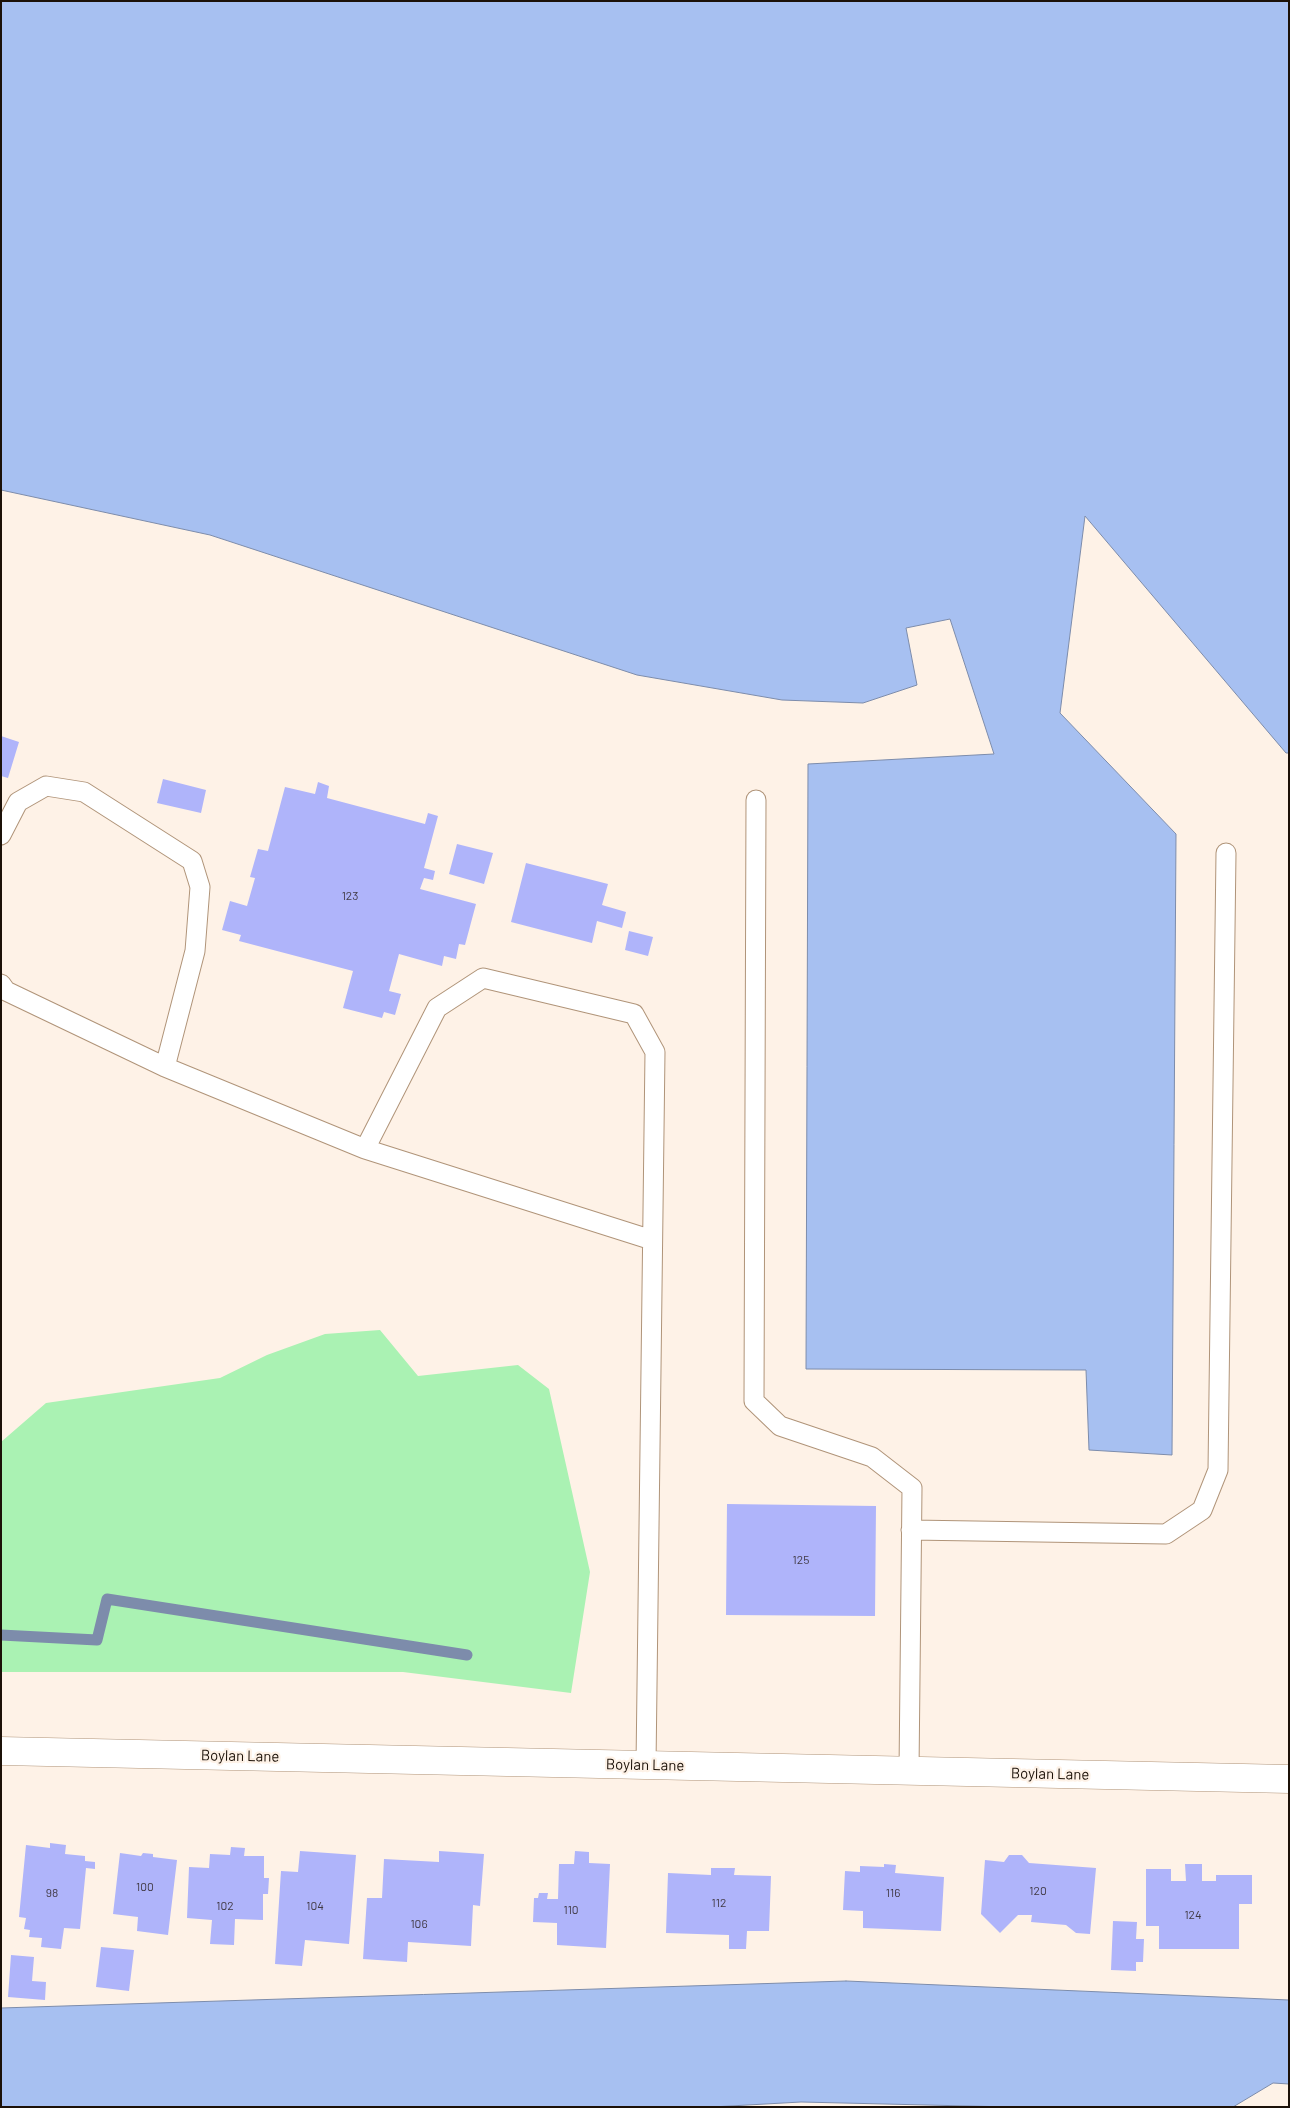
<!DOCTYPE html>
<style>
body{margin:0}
#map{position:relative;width:1290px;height:2108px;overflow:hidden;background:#fef2e7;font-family:Barlow,sans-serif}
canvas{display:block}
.frame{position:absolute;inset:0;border:2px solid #1c1108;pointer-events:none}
</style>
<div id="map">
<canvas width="1290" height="2108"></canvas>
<div class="frame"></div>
</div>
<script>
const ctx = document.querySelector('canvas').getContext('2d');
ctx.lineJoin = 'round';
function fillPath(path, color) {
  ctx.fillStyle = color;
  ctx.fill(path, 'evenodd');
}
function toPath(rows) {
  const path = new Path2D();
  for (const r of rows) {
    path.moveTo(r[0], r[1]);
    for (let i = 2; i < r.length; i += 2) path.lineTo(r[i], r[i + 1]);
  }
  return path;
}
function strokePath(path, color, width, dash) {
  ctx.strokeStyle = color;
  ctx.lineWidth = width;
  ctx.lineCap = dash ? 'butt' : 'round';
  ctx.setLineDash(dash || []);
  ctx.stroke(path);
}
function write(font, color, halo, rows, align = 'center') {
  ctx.font = font + ' Barlow,sans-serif';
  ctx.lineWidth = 4.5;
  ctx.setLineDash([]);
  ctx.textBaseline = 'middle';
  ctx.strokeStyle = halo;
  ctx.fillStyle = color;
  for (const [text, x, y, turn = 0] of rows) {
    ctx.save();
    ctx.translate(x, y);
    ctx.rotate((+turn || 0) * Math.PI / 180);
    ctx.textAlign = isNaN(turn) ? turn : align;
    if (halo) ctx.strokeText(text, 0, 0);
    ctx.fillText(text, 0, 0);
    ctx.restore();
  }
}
const green = toPath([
 [380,1330,418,1376,518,1365,549,1389,590,1572,571,1693,403,1672,1,1672,1,1442,46,1403,220,1378,267,1355,325,1334]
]);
const water = toPath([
 [1,1,1289,1,1289,753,1286,753,1085,516,1060,713,1176,834,1172,1455,1089,1450,1086,1370,806,1369,808,764,994,754,950,619,906,628,917,685,863,703,782,700,637,675,210,535,1,490,1,1],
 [846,1981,1289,2000,1289,2084,1273,2083,1233,2107,1010,2107,801,2102,712,2107,1,2107,1,2008,846,1981]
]);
const stream = toPath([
 [1,1635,97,1640,107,1599,467,1655]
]);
const building = toPath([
 [1,736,19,742,8,778,1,776],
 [163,779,206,790,201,813,157,803],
 [318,782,329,786,327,798,425,824,428,813,438,816,424,868,435,871,433,880,424,878,420,889,476,904,465,945,459,944,456,959,444,956,442,966,399,954,389,991,401,994,395,1015,384,1012,382,1018,343,1008,353,971,239,941,241,935,222,930,230,901,247,906,255,878,250,877,258,849,268,851,285,787,315,794],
 [457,844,493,853,484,884,449,874],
 [526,863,608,884,602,905,626,912,622,928,597,921,592,943,511,922],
 [629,931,653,937,648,956,625,950],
 [727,1504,876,1506,875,1616,726,1615],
 [50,1843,66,1845,65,1854,85,1856,85,1861,95,1862,95,1869,86,1868,80,1929,64,1928,61,1949,41,1947,42,1938,29,1937,30,1930,24,1929,26,1918,19,1917,26,1845,50,1848],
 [231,1847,245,1848,244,1856,264,1856,264,1878,269,1878,268,1894,263,1894,263,1920,235,1919,234,1945,210,1944,212,1920,187,1918,189,1867,209,1868,210,1854,230,1855],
 [300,1851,356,1855,349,1944,305,1940,302,1966,275,1964,281,1871,298,1872],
 [439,1851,484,1854,480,1906,473,1905,471,1946,408,1942,407,1962,363,1959,367,1898,382,1898,384,1859,439,1862],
 [575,1851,589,1852,589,1863,610,1864,606,1948,557,1945,557,1923,533,1922,534,1898,538,1898,539,1893,548,1893,547,1899,558,1899,559,1864,574,1864],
 [120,1853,141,1856,143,1853,153,1854,153,1857,177,1860,168,1935,137,1931,138,1917,113,1914],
 [1009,1855,1022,1855,1029,1863,1096,1868,1090,1934,1076,1933,1066,1925,1031,1922,1032,1915,1018,1915,1000,1933,981,1914,985,1860,1004,1862],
 [884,1864,896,1865,895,1873,944,1877,941,1931,863,1928,863,1911,843,1910,845,1871,860,1872,860,1866,884,1867],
 [1185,1864,1202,1864,1202,1881,1216,1881,1216,1875,1252,1875,1252,1904,1239,1904,1239,1949,1159,1949,1159,1926,1146,1926,1146,1869,1171,1869,1171,1881,1186,1881],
 [711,1868,735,1868,734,1875,771,1876,769,1931,747,1931,746,1949,729,1949,729,1935,666,1933,668,1873,711,1875],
 [1113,1921,1137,1922,1136,1939,1144,1939,1143,1962,1136,1962,1136,1971,1111,1970],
 [101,1947,134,1950,129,1991,96,1987],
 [11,1955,34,1957,32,1981,46,1982,45,2000,8,1997]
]);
const lane = toPath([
 [756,800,754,1401,780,1426,872,1457,912,1488,909,1771],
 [1,835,18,802,46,786,84,792,192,861,200,887,195,951,165,1067],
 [1,984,6,991,165,1067,365,1149,437,1008,483,978,634,1014,655,1052,646,1765],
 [365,1149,652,1240],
 [911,1530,1166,1534,1202,1510,1218,1470,1226,853]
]);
const street = toPath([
 [1,1751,1289,1779]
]);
const numberNames = [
 ["123",350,896],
 ["125",801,1560],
 ["100",145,1887],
 ["120",1038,1891],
 ["98",52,1893],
 ["116",893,1893],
 ["112",719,1903],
 ["102",225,1906],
 ["104",315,1906],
 ["110",571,1910],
 ["124",1193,1915],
 ["106",419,1924]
];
const streetNames = [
 ["Boylan Lane",240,1756,1],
 ["Boylan Lane",645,1765,1],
 ["Boylan Lane",1050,1774,1]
];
fillPath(green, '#aaf2b3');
fillPath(water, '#a7c0f1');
strokePath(water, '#7d8cab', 1);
strokePath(stream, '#7d8cab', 11);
fillPath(building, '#afb4fa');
strokePath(lane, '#b09479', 21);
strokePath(street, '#b09479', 29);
strokePath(lane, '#fff', 19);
strokePath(street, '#fff', 28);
write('12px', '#413a44', null, numberNames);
write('15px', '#1c1108', '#fef2e7', streetNames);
</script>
